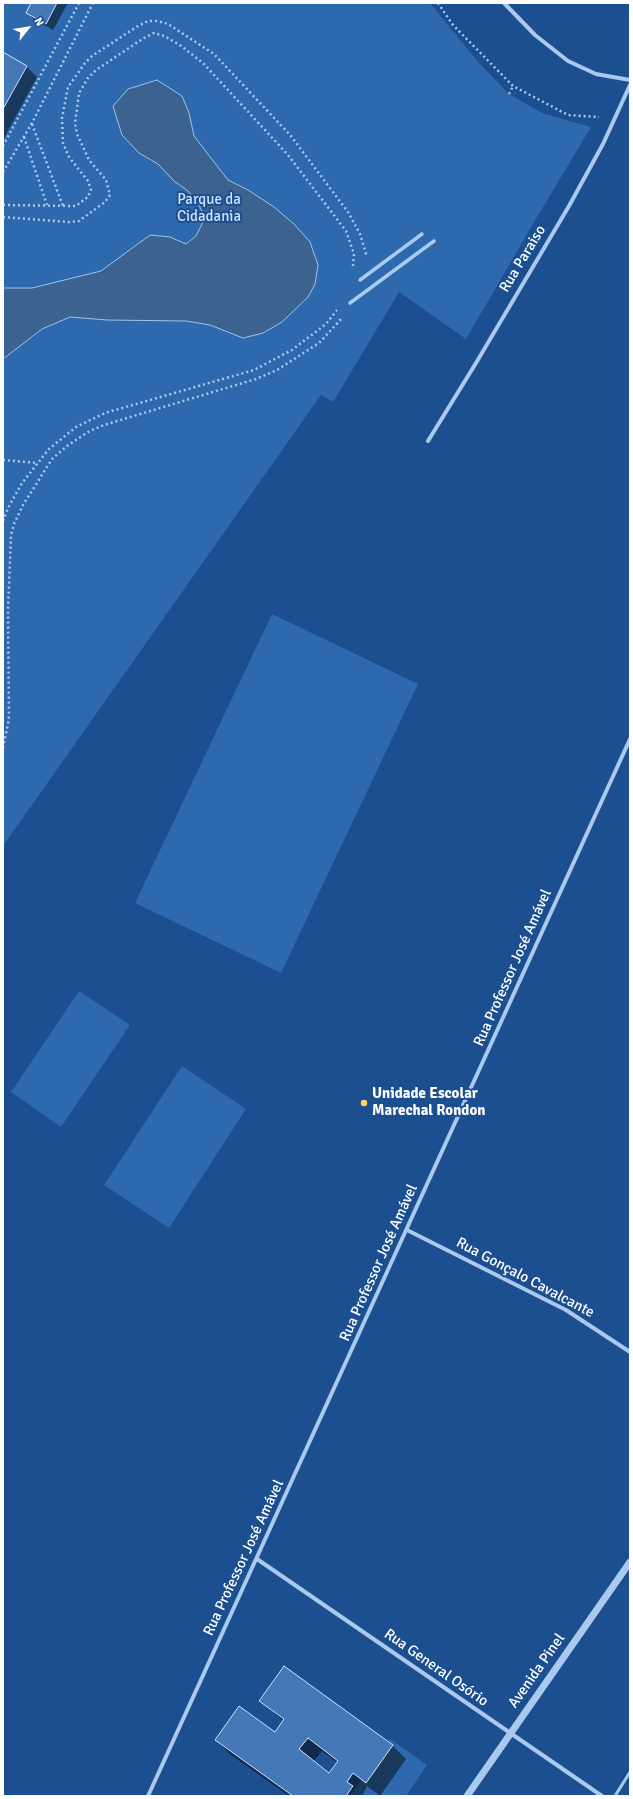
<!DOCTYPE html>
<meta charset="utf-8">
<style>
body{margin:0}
#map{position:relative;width:633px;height:1799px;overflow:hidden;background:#1b4f8f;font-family:Signika,sans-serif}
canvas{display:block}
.frame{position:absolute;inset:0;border:4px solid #fff;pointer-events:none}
.north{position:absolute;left:8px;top:8px;width:40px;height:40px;-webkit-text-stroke:3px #1b4f8f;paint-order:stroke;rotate:60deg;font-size:11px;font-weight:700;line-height:16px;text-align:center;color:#fff}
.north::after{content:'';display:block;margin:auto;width:14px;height:18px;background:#fff;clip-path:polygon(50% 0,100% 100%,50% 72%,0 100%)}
</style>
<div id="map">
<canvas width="633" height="1799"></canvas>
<div class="frame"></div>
<div class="north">N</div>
</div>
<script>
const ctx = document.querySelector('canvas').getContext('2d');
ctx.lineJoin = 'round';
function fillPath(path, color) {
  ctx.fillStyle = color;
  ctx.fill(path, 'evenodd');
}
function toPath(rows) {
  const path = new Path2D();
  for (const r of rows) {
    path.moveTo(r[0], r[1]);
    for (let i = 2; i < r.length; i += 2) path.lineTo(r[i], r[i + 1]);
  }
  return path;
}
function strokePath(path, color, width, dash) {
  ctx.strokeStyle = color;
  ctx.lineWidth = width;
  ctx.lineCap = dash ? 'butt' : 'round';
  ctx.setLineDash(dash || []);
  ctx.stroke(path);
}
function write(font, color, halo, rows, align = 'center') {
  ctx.font = font + ' Signika,sans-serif';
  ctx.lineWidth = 4;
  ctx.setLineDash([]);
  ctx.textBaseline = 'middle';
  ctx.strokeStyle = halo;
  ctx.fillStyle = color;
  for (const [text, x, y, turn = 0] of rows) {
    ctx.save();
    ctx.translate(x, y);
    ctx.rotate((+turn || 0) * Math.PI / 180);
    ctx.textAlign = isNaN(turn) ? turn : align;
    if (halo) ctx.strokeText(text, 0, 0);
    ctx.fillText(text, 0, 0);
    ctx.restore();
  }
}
const green = toPath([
 [3,3,430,3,479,63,509,94,542,113,591,127,533,224,466,339,399,292,333,402,321,395,3,846],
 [272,614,418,684,281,973,135,903],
 [79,991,130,1025,61,1127,11,1092],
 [182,1066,246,1109,169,1228,104,1185],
 [390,1739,427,1765,406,1796,350,1796]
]);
const water = toPath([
 [157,80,182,96,189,113,194,136,228,180,248,190,274,207,294,224,310,242,318,265,315,284,308,297,282,322,263,333,243,338,210,325,186,321,107,320,70,317,42,329,3,359,3,288,32,288,101,271,150,235,170,237,186,244,196,236,205,218,199,205,188,191,174,181,158,164,139,153,122,135,113,106,128,89,157,80]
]);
const shadow = toPath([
 [32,3,68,3,53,30,35,20,27,13],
 [3,54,26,66,37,77,3,140],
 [284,1668,393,1746,406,1759,380,1796,367,1786,362,1796,289,1796,230,1754,216,1740,275,1733,284,1721,260,1701],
 [322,1751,338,1763,329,1774,313,1762]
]);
const building = toPath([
 [31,3,57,3,46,24,26,13,31,3],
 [3,52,27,66,3,109,3,52],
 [284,1666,393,1745,366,1783,353,1773,347,1782,353,1786,346,1796,293,1796,215,1740,239,1706,275,1732,284,1719,259,1701,284,1666],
 [308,1738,338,1761,329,1773,299,1749,308,1738]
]);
const path = toPath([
 [438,3,453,25,513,86,568,115,599,117],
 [509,94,513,86],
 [32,124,63,206],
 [24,137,47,205],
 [3,146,79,3],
 [3,172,32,123,93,3],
 [3,205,76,206,88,197,91,190,88,181,69,157,63,143,62,118,68,87,85,63,92,56,138,26,148,21,157,21,168,24,214,54,291,136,348,212,360,234,367,257],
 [3,217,69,222,79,221,105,202,110,195,106,180,89,160,77,134,75,123,79,93,88,78,96,70,144,38,154,33,164,36,180,45,204,64,288,155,346,231,354,254,353,266],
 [3,460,38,463],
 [3,521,8,508,22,483,49,449,76,427,105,413,254,370,292,350,326,324,337,310],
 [3,748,9,719,8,610,11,535,14,524,23,505,52,459,67,446,88,432,104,425,256,379,277,370,319,343,343,317]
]);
const service = toPath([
 [615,1796,630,1772]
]);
const pedestrian = toPath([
 [360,280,422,234],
 [350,303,434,241]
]);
const minor = toPath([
 [504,3,535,35,568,61,596,74,630,80],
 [428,441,476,363,569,206,603,144,630,85],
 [407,1230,566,1310,630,1352],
 [257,1559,602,1796],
 [148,1796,630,739]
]);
const tertiary = toPath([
 [467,1796,630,1562]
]);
const markers = [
 [364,1103,4,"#ffd166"]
];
const parkNames = [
 ["Parque da",209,200],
 ["Cidadania",209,217]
];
const streetNames = [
 ["Rua Paraiso",523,259,-59],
 ["Rua Professor José Amável",513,968,-66],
 ["Rua Professor José Amável",379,1263,-66],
 ["Rua Gonçalo Cavalcante",525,1278,28],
 ["Rua Professor José Amável",244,1558,-65],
 ["Rua General Osório",436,1668,35],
 ["Avenida Pinel",537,1671,-55]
];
const poiNames = [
 ["Unidade Escolar",372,1094],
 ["Marechal Rondon",372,1111]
];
fillPath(green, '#2e69ad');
fillPath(water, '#3c6290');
strokePath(water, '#9cc4f0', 1);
fillPath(shadow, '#0007');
fillPath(building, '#4478b7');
strokePath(building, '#cfe3fa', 1);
strokePath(path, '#a9c9ee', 2.5, [2, 3]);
strokePath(service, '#a9c9ee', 3);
strokePath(pedestrian, '#a9c9ee', 3.5);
strokePath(minor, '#a9c9ee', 4);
strokePath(tertiary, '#a9c9ee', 7);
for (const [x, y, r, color] of markers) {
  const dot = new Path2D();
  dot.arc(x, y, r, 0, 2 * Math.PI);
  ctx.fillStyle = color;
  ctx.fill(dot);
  strokePath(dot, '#1b4f8f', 1.5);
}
write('15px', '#cfe3fa', '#1b4f8f', parkNames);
write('15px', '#fff', '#1b4f8f', streetNames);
write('bold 15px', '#fff', '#1b4f8f', poiNames, 'left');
</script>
